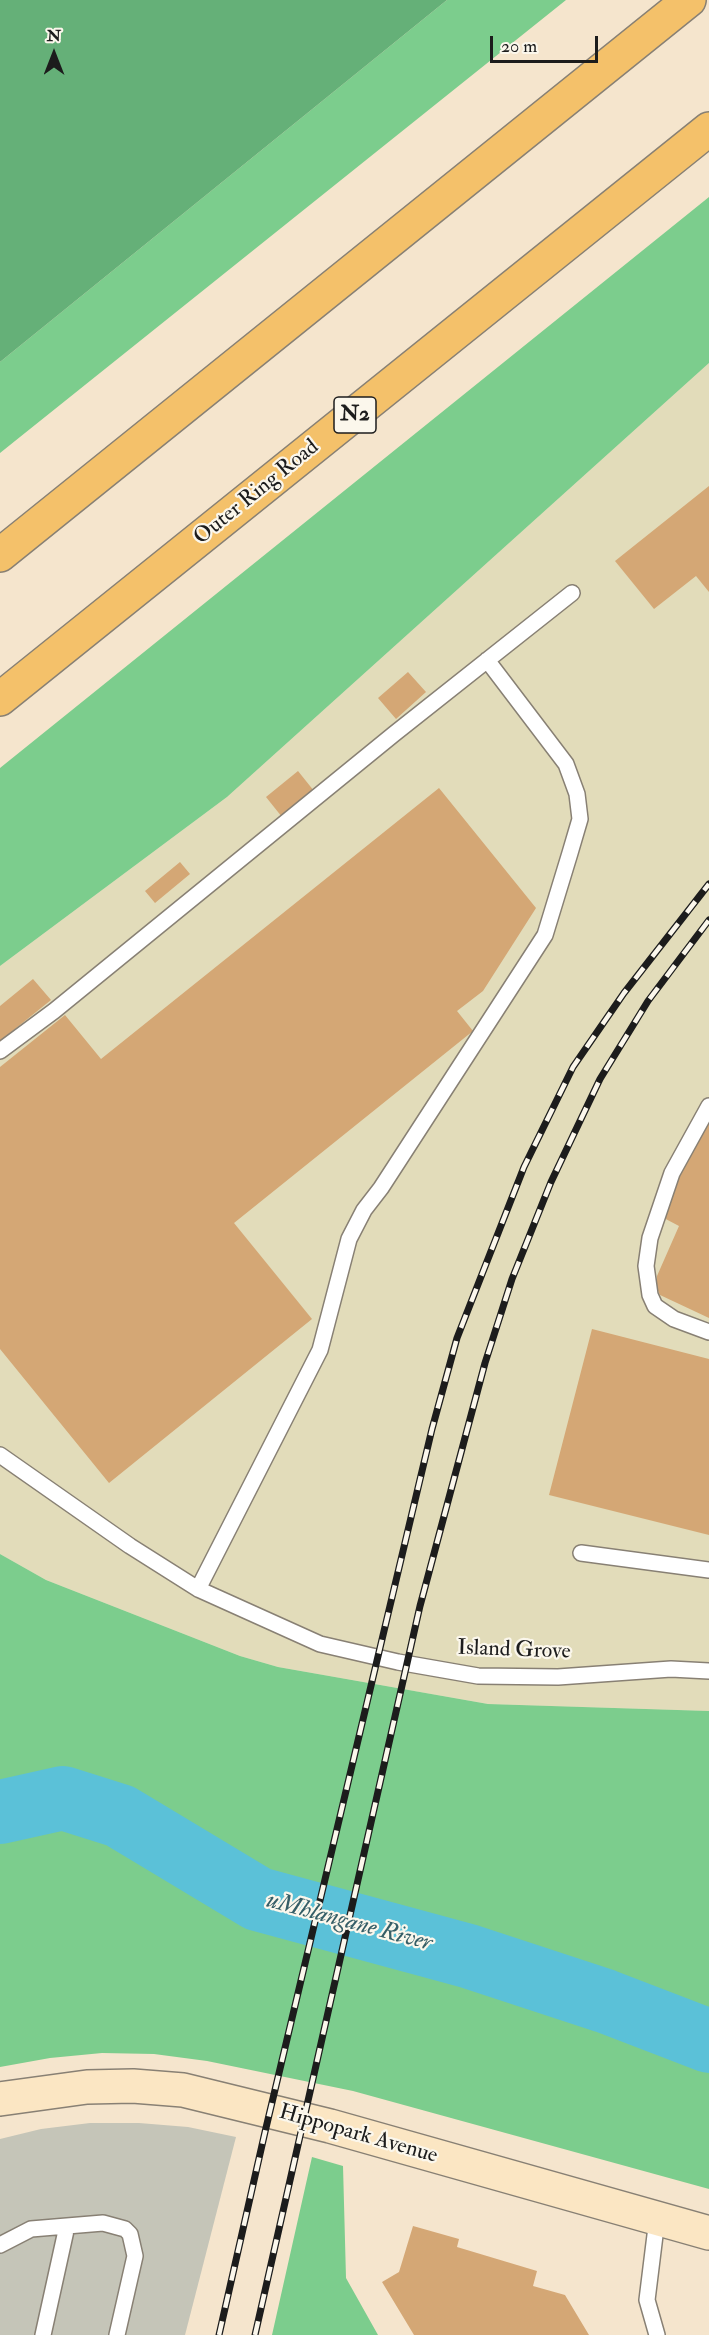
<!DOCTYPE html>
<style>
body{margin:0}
#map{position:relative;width:709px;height:2335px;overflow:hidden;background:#f5e5cd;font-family:"IM FELL Double Pica",serif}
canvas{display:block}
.north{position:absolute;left:24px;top:24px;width:60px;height:60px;-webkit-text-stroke:4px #fbf7ec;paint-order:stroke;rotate:0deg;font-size:16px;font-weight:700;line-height:24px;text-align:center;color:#1c1c1c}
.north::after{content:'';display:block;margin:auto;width:21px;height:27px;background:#1c1c1c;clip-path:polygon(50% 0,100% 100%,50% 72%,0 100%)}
.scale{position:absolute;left:490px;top:36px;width:108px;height:27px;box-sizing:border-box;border:3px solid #1c1c1c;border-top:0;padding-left:8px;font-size:18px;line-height:21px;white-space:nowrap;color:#1c1c1c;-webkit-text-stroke:4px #fbf7ec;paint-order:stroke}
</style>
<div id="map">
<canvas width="709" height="2335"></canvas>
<div class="north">N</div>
<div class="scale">20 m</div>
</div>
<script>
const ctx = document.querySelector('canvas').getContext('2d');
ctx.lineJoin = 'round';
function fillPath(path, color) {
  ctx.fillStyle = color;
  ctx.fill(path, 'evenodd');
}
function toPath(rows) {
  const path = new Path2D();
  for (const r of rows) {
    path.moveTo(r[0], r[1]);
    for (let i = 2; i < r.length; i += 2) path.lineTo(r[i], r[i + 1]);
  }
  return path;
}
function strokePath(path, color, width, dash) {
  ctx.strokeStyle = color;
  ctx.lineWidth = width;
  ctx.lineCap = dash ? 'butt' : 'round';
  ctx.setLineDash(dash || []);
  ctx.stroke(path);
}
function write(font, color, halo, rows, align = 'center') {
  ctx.font = font + ' "IM FELL Double Pica",serif';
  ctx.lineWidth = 4.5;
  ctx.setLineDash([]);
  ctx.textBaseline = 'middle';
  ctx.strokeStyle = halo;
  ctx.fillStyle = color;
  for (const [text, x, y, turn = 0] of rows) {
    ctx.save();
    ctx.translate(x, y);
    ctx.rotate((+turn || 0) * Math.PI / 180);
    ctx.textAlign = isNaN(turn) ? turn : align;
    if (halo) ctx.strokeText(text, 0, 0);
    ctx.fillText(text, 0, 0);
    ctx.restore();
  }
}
const built = toPath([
 [709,363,709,1711,488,1704,278,1667,240,1656,46,1580,0,1554,0,966,227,797]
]);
const industrial = toPath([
 [90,2123,139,2123,188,2127,236,2137,185,2335,0,2335,0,2139,41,2129]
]);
const green = toPath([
 [447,0,566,0,0,453,0,362],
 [709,197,709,363,227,797,0,966,0,768],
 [0,1554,46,1580,240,1656,278,1667,488,1704,709,1711,709,2189,353,2091,207,2061,154,2054,102,2053,50,2058,0,2067],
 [312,2157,343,2166,346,2278,378,2335,272,2335]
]);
const forest = toPath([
 [0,0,447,0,0,362]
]);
const river = toPath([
 [0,1812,63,1798,120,1816,258,1899,468,1956,605,2001,709,2041]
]);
const building = toPath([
 [709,486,709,592,696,576,654,609,615,561],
 [408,672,426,692,396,719,378,698],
 [298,771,314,791,282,817,266,797],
 [439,788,536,908,483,991,457,1011,473,1031,234,1223,312,1319,109,1483,0,1349,0,1067,65,1015,101,1059],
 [180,862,190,874,155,903,145,891],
 [33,979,51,1000,0,1041,0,1006],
 [709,1118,709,1318,660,1295,656,1286,657,1276,679,1226,660,1216],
 [592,1329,709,1359,709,1535,549,1495],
 [413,2226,459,2239,457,2247,537,2271,533,2286,565,2295,589,2335,414,2335,382,2282,399,2272]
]);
const lane = toPath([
 [0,1051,54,1011,394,734,572,593],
 [709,1106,672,1173,650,1238,646,1266,650,1295,655,1306,674,1319,709,1332],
 [0,1455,130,1546,198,1589,320,1644,398,1662,478,1676,558,1677,671,1669,709,1671],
 [581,1553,709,1570],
 [198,1589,320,1350,349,1239,364,1210,381,1188,545,935,570,853,580,819,577,794,566,764,487,660],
 [657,2219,647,2300,657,2335],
 [0,2245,31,2229,103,2223,125,2229,130,2234,135,2256,117,2335],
 [43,2335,67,2226]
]);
const secondary = toPath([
 [0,2099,87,2087,133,2086,183,2090,330,2126,709,2233]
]);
const highway = toPath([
 [0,555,689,0],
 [0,699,709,129]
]);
const rail = toPath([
 [219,2335,265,2132,432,1429,457,1338,524,1167,573,1067,624,993,709,884],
 [255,2335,420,1606,485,1363,512,1279,551,1182,600,1079,648,1001,709,920]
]);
const shields = [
 [355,415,42]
];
const shieldNames = [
 ["N2",355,415]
];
const streetNames = [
 ["Outer Ring Road",257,493,-39],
 ["Island Grove",514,1651,2],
 ["Hippopark Avenue",358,2135,16]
];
const waterNames = [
 ["uMhlangane River",349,1923,15]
];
fillPath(built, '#e2dcba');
fillPath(industrial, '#c5c5b8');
fillPath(green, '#7ccd8d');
fillPath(forest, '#65b078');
strokePath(river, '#5bc1d8', 64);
fillPath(building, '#d4a775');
strokePath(lane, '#888074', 18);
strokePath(secondary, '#888074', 36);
strokePath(highway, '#888074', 36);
strokePath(lane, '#fff', 15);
strokePath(secondary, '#fbe6c3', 33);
strokePath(highway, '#f4c16a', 33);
strokePath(rail, '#1c1c1c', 7);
strokePath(rail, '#fbf7ec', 4.5, [14]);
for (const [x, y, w] of shields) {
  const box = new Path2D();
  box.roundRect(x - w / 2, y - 18, w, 36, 4.5);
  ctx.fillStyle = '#fbf7ec';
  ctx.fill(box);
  strokePath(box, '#1c1c1c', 1.5);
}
write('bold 21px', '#1c1c1c', null, shieldNames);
write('22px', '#1c1c1c', '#fbf7ec', streetNames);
write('italic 24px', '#355e67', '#fbf7ec', waterNames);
</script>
